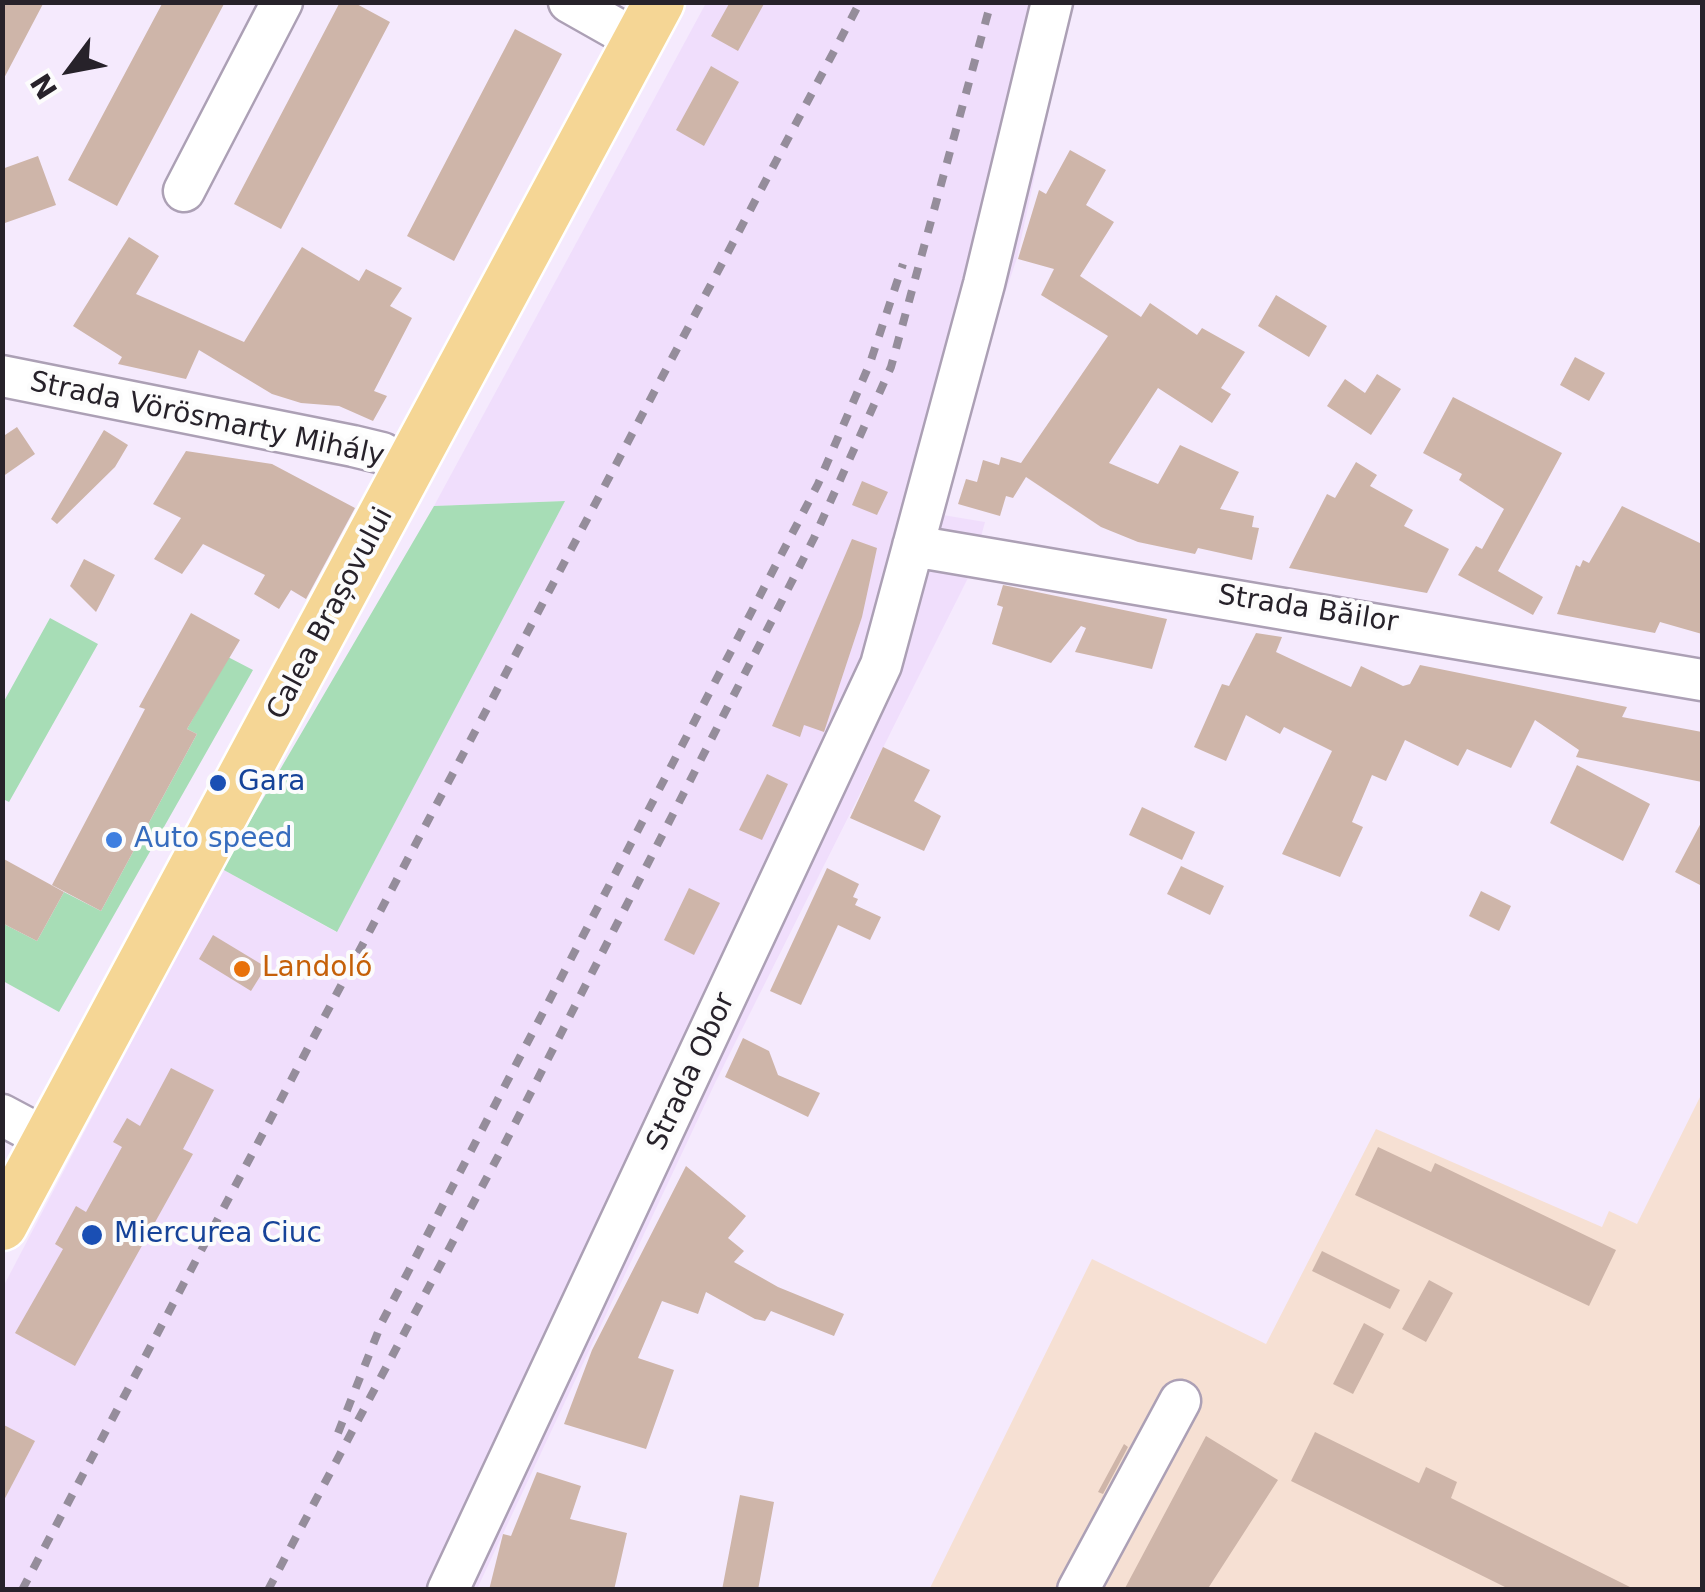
<!DOCTYPE html>
<meta charset="utf-8">
<style>
body{margin:0}
#map{position:relative;width:1705px;height:1592px;overflow:hidden;background:#f5eafd;font-family:"DejaVu Sans",sans-serif}
canvas{display:block}
.frame{position:absolute;inset:0;border:5px solid #27222a;pointer-events:none}
.north{position:absolute;left:20px;top:20px;width:100px;height:100px;-webkit-text-stroke:8px #fcfcfc;paint-order:stroke;rotate:238deg;font-size:28px;font-weight:700;line-height:40px;text-align:center;color:#27222a}
.north::after{content:'';display:block;margin:auto;width:35px;height:45px;background:#27222a;clip-path:polygon(50% 0,100% 100%,50% 72%,0 100%)}
</style>
<div id="map">
<canvas width="1705" height="1592"></canvas>
<div class="frame"></div>
<div class="north">N</div>
</div>
<script>
const ctx = document.querySelector('canvas').getContext('2d');
ctx.lineJoin = 'round';
function fillPath(path, color) {
  ctx.fillStyle = color;
  ctx.fill(path, 'evenodd');
}
function toPath(rows) {
  const path = new Path2D();
  for (const r of rows) {
    path.moveTo(r[0], r[1]);
    for (let i = 2; i < r.length; i += 2) path.lineTo(r[i], r[i + 1]);
  }
  return path;
}
function strokePath(path, color, width, dash) {
  ctx.strokeStyle = color;
  ctx.lineWidth = width;
  ctx.lineCap = dash ? 'butt' : 'round';
  ctx.setLineDash(dash || []);
  ctx.stroke(path);
}
function write(font, color, halo, rows, align = 'center') {
  ctx.font = font + ' "DejaVu Sans",sans-serif';
  ctx.lineWidth = 8;
  ctx.setLineDash([]);
  ctx.textBaseline = 'middle';
  ctx.strokeStyle = halo;
  ctx.fillStyle = color;
  for (const [text, x, y, turn = 0] of rows) {
    ctx.save();
    ctx.translate(x, y);
    ctx.rotate((+turn || 0) * Math.PI / 180);
    ctx.textAlign = isNaN(turn) ? turn : align;
    if (halo) ctx.strokeText(text, 0, 0);
    ctx.fillText(text, 0, 0);
    ctx.restore();
  }
}
const industrial = toPath([
 [1702,1093,1702,1589,929,1590,1092,1259,1266,1344,1376,1129,1602,1227,1609,1211,1637,1224]
]);
const built = toPath([
 [706,3,1072,3,1017,258,931,513,985,522,972,570,715,1083,477,1589,3,1589,2,1289,222,869,336,932,564,501,434,506]
]);
const green = toPath([
 [565,501,337,932,222,869,434,506],
 [50,618,98,644,9,802,3,799,3,703],
 [228,657,253,670,59,1012,3,981,2,923,37,941,64,892,101,911,197,734,187,729]
]);
const building = toPath([
 [2,2,44,2,2,82],
 [163,2,225,2,117,206,68,180],
 [340,2,353,2,390,22,281,229,234,204],
 [730,2,765,2,738,51,711,36],
 [515,29,562,54,454,261,407,236],
 [711,66,739,82,704,146,676,130],
 [1070,150,1106,170,1086,205,1114,222,1080,276,1141,317,1150,303,1197,335,1202,328,1245,352,1221,388,1231,394,1212,423,1158,388,1109,463,1158,484,1180,445,1239,472,1220,509,1254,516,1252,527,1259,528,1252,560,1198,548,1195,554,1138,542,1101,527,1026,477,1013,498,1006,496,1000,516,958,504,966,479,977,482,983,460,999,465,1001,457,1021,463,1108,336,1041,295,1054,269,1018,259,1039,190,1046,194],
 [38,156,56,205,2,224,2,169],
 [129,237,159,256,136,294,244,342,302,247,359,281,366,269,402,288,390,306,412,318,374,391,387,396,373,421,339,406,301,403,272,394,199,350,186,379,118,364,122,357,73,326],
 [1276,295,1327,326,1309,357,1258,326],
 [1575,357,1605,373,1589,401,1560,385],
 [1377,374,1401,389,1371,435,1327,406,1345,379,1365,393],
 [1453,397,1562,453,1498,571,1543,597,1533,615,1458,575,1476,546,1482,549,1504,509,1459,480,1462,474,1423,453],
 [17,427,35,454,2,477,2,437],
 [104,430,128,445,115,467,57,524,51,519],
 [186,451,272,464,355,508,306,599,291,590,279,609,254,594,265,575,203,544,182,574,154,559,181,518,153,504],
 [1356,462,1377,475,1370,486,1413,510,1404,526,1449,549,1427,593,1289,568,1327,494,1335,498],
 [862,481,888,492,877,515,852,505],
 [1622,506,1702,544,1702,634,1660,622,1655,633,1557,614,1576,565,1580,567,1583,560,1589,563],
 [852,539,877,548,862,617,824,732,804,725,800,737,772,726],
 [84,559,115,575,96,612,70,586],
 [1003,585,1167,619,1152,669,1075,652,1086,628,1081,626,1051,663,992,644,1003,607,997,605],
 [191,613,240,640,187,729,197,734,101,911,52,885,145,709,139,707],
 [1256,633,1282,637,1276,652,1351,687,1361,666,1403,686,1410,684,1420,665,1627,707,1622,717,1702,732,1702,782,1576,757,1579,750,1535,720,1511,768,1467,749,1458,766,1405,740,1386,781,1372,775,1352,822,1363,827,1340,877,1282,854,1332,751,1284,727,1280,734,1246,715,1226,761,1194,747,1222,684,1229,686],
 [883,747,930,770,914,801,941,816,924,851,850,818],
 [1577,765,1650,804,1623,861,1550,823],
 [767,774,788,784,762,840,739,830],
 [1142,807,1195,832,1182,860,1129,835],
 [1702,821,1702,886,1675,872],
 [2,858,64,892,37,941,2,923],
 [1181,866,1224,886,1210,915,1167,894],
 [827,868,859,884,853,897,858,899,855,905,881,917,870,940,838,925,801,1005,770,991],
 [689,888,720,903,694,955,664,940],
 [1481,891,1511,906,1499,931,1469,916],
 [213,935,266,967,251,991,199,959],
 [743,1038,769,1051,778,1075,820,1093,808,1117,725,1077],
 [171,1068,214,1090,183,1149,193,1154,75,1366,15,1333,63,1249,55,1244,76,1206,86,1212,122,1147,113,1142,127,1118,140,1126],
 [1378,1147,1431,1172,1435,1163,1616,1250,1589,1306,1355,1195],
 [686,1166,746,1216,728,1238,744,1251,734,1262,778,1287,844,1314,834,1336,771,1311,765,1321,755,1319,706,1292,698,1314,662,1301,638,1358,674,1370,646,1449,564,1424,592,1350],
 [1322,1251,1400,1290,1390,1309,1312,1271],
 [1429,1280,1453,1293,1426,1342,1402,1329],
 [1364,1323,1384,1334,1353,1394,1333,1384],
 [2,1424,35,1441,2,1504],
 [1315,1432,1419,1483,1426,1467,1457,1482,1451,1498,1636,1590,1511,1590,1291,1481],
 [1206,1436,1278,1480,1207,1590,1124,1590],
 [1124,1444,1128,1447,1103,1494,1098,1492],
 [537,1472,581,1486,570,1519,627,1533,614,1590,489,1590,503,1534,511,1536],
 [740,1495,774,1502,758,1590,722,1590]
]);
const minor = toPath([
 [569,2,638,41],
 [184,191,282,2],
 [2,376,353,446,382,453,409,468],
 [913,546,1702,680],
 [2,1115,49,1140],
 [448,1590,881,665,984,284,1052,2],
 [1078,1590,1180,1401]
]);
const major = toPath([
 [2,1225,659,2]
]);
const rail = toPath([
 [338,1433,382,1322,818,484,870,363,903,264],
 [22,1590,860,2],
 [268,1590,503,1147,814,538,891,367,991,2]
]);
const markers = [
 [218,783,10,"#1a4fb4"],
 [114,840,10,"#3f7fe0"],
 [242,969,10,"#e8710a"],
 [92,1235,12,"#1a4fb4"]
];
const streetNames = [
 ["Strada Vörösmarty Mihály",207,420,12],
 ["Strada Băilor",1308,610,9],
 ["Calea Brașovului",331,614,-62],
 ["Strada Obor",692,1072,-65]
];
const transitNames = [
 ["Gara",238,783],
 ["Miercurea Ciuc",114,1235]
];
const shopNames = [
 ["Auto speed",134,840]
];
const foodNames = [
 ["Landoló",262,969]
];
fillPath(industrial, '#f6e0d3');
fillPath(built, '#f0defc');
fillPath(green, '#a7ddb6');
fillPath(building, '#ceb5a9');
strokePath(minor, '#aca0b5', 45);
strokePath(major, '#fff', 55);
strokePath(minor, '#fff', 40);
strokePath(major, '#f5d695', 50);
strokePath(rail, '#958d9b', 8, [12, 12]);
for (const [x, y, r, color] of markers) {
  const dot = new Path2D();
  dot.arc(x, y, r, 0, 2 * Math.PI);
  ctx.fillStyle = color;
  ctx.fill(dot);
  strokePath(dot, '#fcfcfc', 4);
}
write('28px', '#27222a', '#fcfcfc', streetNames);
write('28px', '#164399', '#fcfcfc', transitNames, 'left');
write('28px', '#366cbe', '#fcfcfc', shopNames, 'left');
write('28px', '#c56008', '#fcfcfc', foodNames, 'left');
</script>
